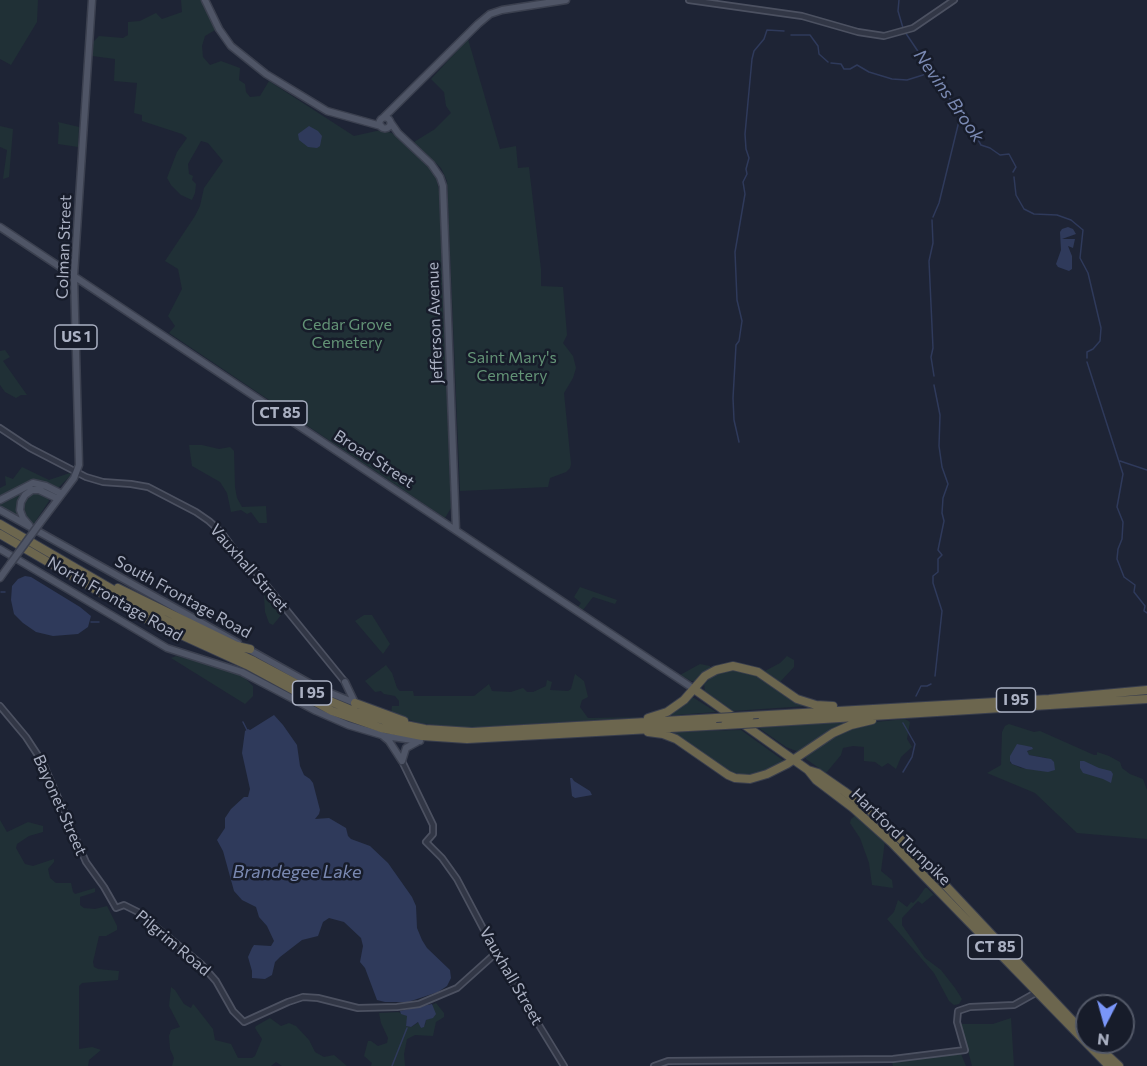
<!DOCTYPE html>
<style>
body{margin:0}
#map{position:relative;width:1147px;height:1066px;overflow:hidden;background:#1e2435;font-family:Commissioner,sans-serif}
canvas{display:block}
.north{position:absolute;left:1075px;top:994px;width:60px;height:60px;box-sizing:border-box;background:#171c2a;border:2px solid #525867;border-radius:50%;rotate:186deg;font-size:16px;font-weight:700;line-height:24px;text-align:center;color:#abb1c3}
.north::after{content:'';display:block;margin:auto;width:21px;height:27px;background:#7a96f9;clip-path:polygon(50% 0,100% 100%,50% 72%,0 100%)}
</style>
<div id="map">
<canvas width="1147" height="1066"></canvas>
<div class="north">N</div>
</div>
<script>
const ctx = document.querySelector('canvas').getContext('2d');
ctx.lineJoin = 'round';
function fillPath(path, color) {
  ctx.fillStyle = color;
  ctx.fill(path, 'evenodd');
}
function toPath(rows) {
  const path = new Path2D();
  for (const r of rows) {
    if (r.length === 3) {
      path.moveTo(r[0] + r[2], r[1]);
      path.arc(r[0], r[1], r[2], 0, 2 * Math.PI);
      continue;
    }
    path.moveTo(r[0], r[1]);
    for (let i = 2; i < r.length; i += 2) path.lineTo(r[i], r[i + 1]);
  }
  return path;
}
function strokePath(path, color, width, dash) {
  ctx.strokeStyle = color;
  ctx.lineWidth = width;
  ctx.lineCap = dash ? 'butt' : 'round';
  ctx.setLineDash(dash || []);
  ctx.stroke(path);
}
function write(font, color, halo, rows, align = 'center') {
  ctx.font = font + ' Commissioner,sans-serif';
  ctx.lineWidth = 5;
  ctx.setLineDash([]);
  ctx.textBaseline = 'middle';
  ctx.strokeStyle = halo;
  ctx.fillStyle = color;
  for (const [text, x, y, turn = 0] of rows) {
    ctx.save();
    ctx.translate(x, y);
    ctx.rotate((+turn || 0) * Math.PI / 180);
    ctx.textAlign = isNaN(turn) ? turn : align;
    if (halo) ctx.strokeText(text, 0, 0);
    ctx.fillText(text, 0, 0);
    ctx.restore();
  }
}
const green = toPath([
 [0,0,38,0,37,22,11,65,0,59],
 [181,0,201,0,215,30,205,36,202,46,203,57,210,65,221,61,240,68,239,80,245,84,246,92,250,97,260,96,269,81,354,136,381,130,392,133,430,168,436,177,439,191,451,508,445,518,169,333,175,326,168,316,182,289,178,269,165,261,195,216,200,206,204,188,223,161,208,143,201,141,188,164,189,174,193,176,192,180,196,184,195,193,192,200,181,195,171,185,167,178,177,152,187,138,182,134,142,121,142,115,134,113,137,83,114,81,115,59,92,56,93,42,99,36,123,38,128,35,128,22,140,21,156,13,162,19,182,12],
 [468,39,500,149,516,146,518,168,529,167,541,269,541,286,563,287,567,335,563,343,573,356,576,368,573,378,564,393,571,464,570,468,566,472,550,478,548,487,460,491,447,181,441,168,414,142,435,129,451,113,446,106,444,92,431,79],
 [58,122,79,127,78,147,58,144,59,126],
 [0,126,13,129,9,177,3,179,7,150,0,147],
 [5,350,10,357,3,361,27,395,21,395,16,398,5,392,0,385,0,351],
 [189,445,202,445,219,449,230,447,234,451,235,487,237,498,242,507,266,506,267,523,259,523,251,512,247,514,241,510,231,512,227,493,220,482,192,466],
 [22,467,49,480,70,473,70,476,58,488,34,481,25,483,0,498,0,488,6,485,5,476,13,479],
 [20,491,22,493,18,502,18,513,16,515,0,506,0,502],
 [35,492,47,496,49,501,33,525,26,519,21,507,28,494],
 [580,587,617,600,615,604,593,597,583,610,578,607,581,603,574,597],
 [267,594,282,610,282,614,273,625,269,623,265,612,264,596],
 [364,615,372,615,390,644,383,654,355,621],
 [176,656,218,666,243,676,253,686,253,696,245,704,171,658],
 [787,656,794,660,794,667,780,682,765,671,780,663],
 [700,664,710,666,710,668,695,681,691,681,680,675],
 [386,665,392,673,397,688,400,691,413,691,414,696,474,696,489,684,492,691,511,692,523,688,527,692,533,692,546,686,547,680,552,682,550,690,568,691,571,689,575,674,584,681,588,697,582,700,580,707,588,718,644,717,462,728,419,723,391,714,392,706,399,706,399,701,395,696,384,694,381,691,375,692,365,681],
 [731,669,749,670,806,706,733,711,705,691,704,684,715,674],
 [691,698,694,698,716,712,664,716],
 [905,719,910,722,907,739,912,747,901,757,896,769,888,763,882,767,875,762,864,761,864,747,853,746,843,748,841,755,826,773,806,759,806,755,840,732,866,723],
 [855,720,799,752,786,747,759,728],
 [1009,724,1034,732,1040,731,1094,755,1097,755,1097,752,1109,756,1120,762,1122,768,1130,774,1143,779,1147,790,1147,839,1077,833,1035,793,987,773,1001,765,1002,732,1005,726],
 [1019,744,1022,746,1032,747,1031,750,1026,752,1029,755,1047,758,1037,770,1021,768,1010,763],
 [741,730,784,761,783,763,751,776,730,773,666,732],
 [856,815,885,841,881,871,892,880,893,888,872,885,869,863,860,838,850,823,851,819],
 [0,820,7,832,28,822,43,826,43,832,29,836,17,844,16,848,25,864,33,866,54,859,54,862,48,869,50,878,56,883,71,883,73,892,75,894,95,888,95,892,80,897,80,905,84,908,95,909,107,906,117,926,117,930,106,936,99,936,93,962,94,967,98,969,119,971,118,980,82,983,79,986,79,1049,92,1047,101,1050,89,1060,88,1066,0,1066],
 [925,888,927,888,936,897,933,895,922,904,918,901,902,918,902,925,925,958,941,970,955,988,962,999,959,1004,954,1005,949,1001,934,973,887,919,894,912,898,900,907,907,911,902,913,903,918,898],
 [171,987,175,990,184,1004,191,1008,193,1004,195,1006,213,1029,215,1040,231,1044,238,1058,252,1058,255,1056,262,1039,255,1028,256,1026,270,1018,281,1026,289,1023,296,1026,309,1040,315,1052,324,1057,334,1055,347,1066,282,1066,276,1062,271,1066,172,1066,174,1058,170,1049,169,1036,171,1030,180,1027,169,1006],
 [436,1003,444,1013,444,1017,436,1022,433,1036,415,1035,407,1039,404,1054,405,1066,371,1066,372,1063,364,1056,368,1041,371,1041,378,1046,387,1043,388,1038,381,1023,379,1013,398,1012,408,1016,406,1026,411,1027,419,1022,421,1028,425,1025,426,1020,431,1018,432,1005],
 [1011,1018,1014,1066,972,1066,961,1024,993,1024],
 [961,1054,966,1066,893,1066,892,1062]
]);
const water = toPath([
 [309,126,318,131,322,136,320,146,317,148,308,147,299,140,298,134],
 [1068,227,1073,229,1076,234,1062,239,1075,239,1073,248,1068,246,1072,256,1072,269,1069,271,1058,267,1056,264,1061,250,1060,232,1062,229],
 [25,576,31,577,80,607,91,616,88,627,78,634,53,636,36,632,23,623,14,614,11,600,12,586,18,579],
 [274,715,283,725,297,745,300,766,304,775,310,779,313,783,320,810,319,814,315,819,329,818,346,828,348,836,351,839,370,846,388,863,412,897,416,906,417,928,422,940,427,948,450,970,451,978,447,986,438,992,408,1002,385,1002,377,1000,365,968,360,962,363,946,361,938,344,922,329,918,323,922,318,936,302,940,280,957,275,962,272,975,265,979,252,978,252,971,248,957,252,948,254,945,271,946,274,941,267,926,259,917,256,907,242,900,234,891,223,851,217,840,225,828,225,818,231,809,244,797,248,797,250,789,242,753,245,731,248,729,250,730],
 [1017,744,1032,747,1033,749,1027,751,1029,755,1051,759,1054,762,1055,770,1048,772,1026,769,1012,764,1010,761,1010,756],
 [1080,761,1084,761,1099,768,1111,771,1113,774,1111,783,1103,779,1083,773,1080,768],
 [570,778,572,778,574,781,590,791,592,795,575,798,572,796],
 [432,1004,436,1014,433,1018,426,1020,424,1027,421,1028,418,1022,411,1027,406,1026,407,1016,401,1014,400,1011]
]);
const stream = toPath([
 [899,0,898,11,903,28],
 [905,32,954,105,961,120,974,133,981,145,990,148,1000,155,1009,154,1016,167,1013,172],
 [791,35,810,35,818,46,819,54,828,62],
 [831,63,841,64,844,69,850,69,857,65,869,72,892,79,907,80,923,75,929,69],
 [1014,177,1016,195,1024,209,1034,214,1057,215,1071,220,1083,230,1080,258,1088,273,1101,328,1100,341,1093,349,1087,352,1087,358],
 [933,217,939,203,960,117],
 [932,220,933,243,929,261,933,348,931,357,934,376],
 [1087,362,1123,474,1117,507,1123,522,1122,539,1118,549,1117,559,1124,577,1135,585,1134,592,1145,606,1144,611,1147,613],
 [934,385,940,415,939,446,942,467,948,484,943,498,942,513,944,521,938,550,942,555,938,559,938,572,933,576,933,583,942,611,935,676],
 [739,442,734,420,733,398,736,345,739,341,742,321,737,300,735,252,745,194,743,182,747,174,746,169,749,158,746,149,745,134,752,59,754,51,764,39,767,30,784,31],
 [1120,461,1147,470],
 [1,592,5,592],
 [91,622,99,622],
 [916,696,921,686,927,686,931,684],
 [243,722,247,730],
 [903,772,912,757,915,744,903,723],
 [392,1066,407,1028]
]);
const minor = toPath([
 [689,0,802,16,858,32,884,36,913,28,954,0],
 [0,428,30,448,86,477,103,482,131,484,148,487,196,512,209,521,221,532,247,567,254,570,345,682],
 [0,706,26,737,43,763,86,862,104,887,116,908,124,905,138,912,201,964,216,981,233,1011,244,1022,288,1002,303,997,318,998,358,1008,397,1007,419,1004,457,988,496,953],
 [402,761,433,825,433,834,426,842,442,858,457,879,504,968,564,1066],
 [654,1066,668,1061,893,1059,965,1050,957,1022,958,1011,970,1007,1014,1005,1039,991]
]);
const major = toPath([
 [205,0,219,29,231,46,266,74,327,111,381,126],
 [384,117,478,24,490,14,502,10,566,0],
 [385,123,5.5],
 [391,123,398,133,431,164,440,177,443,186,456,530],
 [0,227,694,689],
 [0,500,33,483,46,486,62,494],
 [0,510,238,643],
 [40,523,74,478,79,465,74,276,92,0],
 [29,525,23,518,20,510,21,502,25,495,32,490,39,490,58,499],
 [0,549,167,648,242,672,316,711,348,725,385,736,420,741],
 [0,578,10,564],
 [246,648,318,688,355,703],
 [345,682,355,703],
 [383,736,389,741,402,761],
 [402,761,406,748,417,742]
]);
const highway = toPath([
 [0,524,165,620,254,661,325,699,356,712,386,721,425,729,472,732,716,718],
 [0,534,144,618,247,665,332,711,381,728,422,736,467,739,725,725],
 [118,588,237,646,250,649],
 [694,689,808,770,818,773,844,791,872,812,914,852,1087,1036],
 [355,703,404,721],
 [750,716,1049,699,1147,690],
 [648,718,667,712,684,700,705,676,716,670,733,666,758,672,797,699,816,705,833,706],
 [759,723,1147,699],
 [648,732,663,734,676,739,728,775,735,778,750,779,767,774,787,764,833,733,851,725,872,720],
 [808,770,816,780,853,808,891,842,1109,1066],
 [1093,1042,1119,1066]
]);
const majorBridge = toPath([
 [10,564,40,523]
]);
const highwayBridge = toPath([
 [716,718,750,716],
 [725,725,759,723]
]);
const shields = [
 [76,337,42],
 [280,413,54],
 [312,693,39],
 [1016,700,39],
 [995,947,54]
];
const shieldNames = [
 ["US 1",76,337],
 ["CT 85",280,413],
 ["I 95",312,693],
 ["I 95",1016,700],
 ["CT 85",995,947]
];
const streetNames = [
 ["Colman Street",64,247,-88],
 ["Jefferson Avenue",435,323,-92],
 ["Broad Street",374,459,33],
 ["Vauxhall Street",249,568,49],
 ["South Frontage Road",183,597,29],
 ["North Frontage Road",115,599,30],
 ["Bayonet Street",60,805,66],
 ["Hartford Turnpike",901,837,44],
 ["Pilgrim Road",173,943,40],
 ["Vauxhall Street",511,976,60]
];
const parkNames = [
 ["Cedar Grove",347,325],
 ["Cemetery",347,343],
 ["Saint Mary's",512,358],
 ["Cemetery",512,376]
];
const waterNames = [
 ["Nevins Brook",949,96,55],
 ["Brandegee Lake",297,872]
];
fillPath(green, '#203036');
fillPath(water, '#2f3a5b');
strokePath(stream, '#2f3a5b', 1.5);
strokePath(minor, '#4c5161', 8);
strokePath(major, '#3b404f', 9);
strokePath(highway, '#393e4d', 10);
strokePath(minor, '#323746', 4.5);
strokePath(major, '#4f5566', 6);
strokePath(highway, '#6c664e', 8);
strokePath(majorBridge, '#3b404f', 9, []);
strokePath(highwayBridge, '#393e4d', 10, []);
strokePath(majorBridge, '#4f5566', 6);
strokePath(highwayBridge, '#6c664e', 8);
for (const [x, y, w] of shields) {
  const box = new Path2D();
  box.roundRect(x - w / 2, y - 12, w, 24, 4.5);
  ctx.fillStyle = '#171c2a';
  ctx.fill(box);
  strokePath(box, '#abb1c3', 1.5);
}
write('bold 15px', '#abb1c3', null, shieldNames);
write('16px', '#abb1c3', '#171c2a', streetNames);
write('16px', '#639376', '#171c2a', parkNames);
write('italic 18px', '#7a89b2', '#171c2a', waterNames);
</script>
